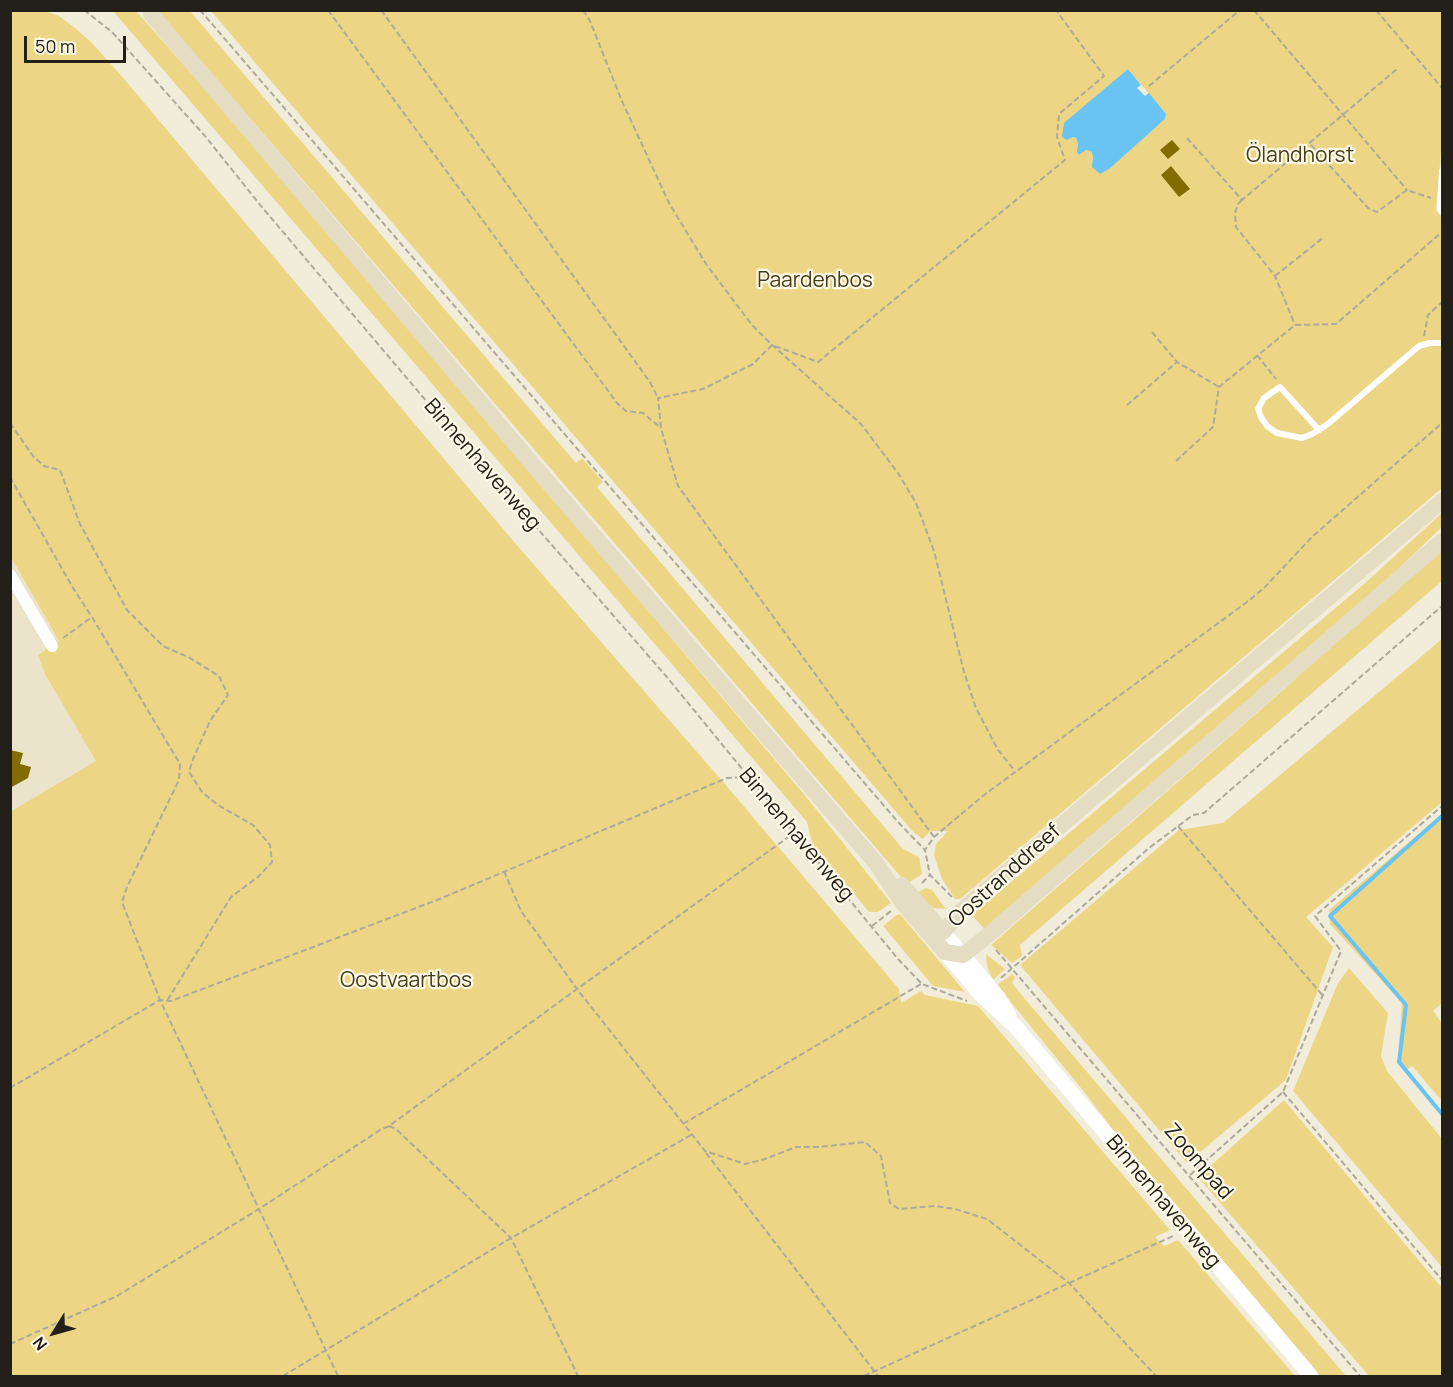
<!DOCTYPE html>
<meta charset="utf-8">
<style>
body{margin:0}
#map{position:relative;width:1453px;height:1387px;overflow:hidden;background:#f2eddb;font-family:Manrope,sans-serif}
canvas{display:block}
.frame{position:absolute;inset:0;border:12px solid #222019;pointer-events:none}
.north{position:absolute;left:24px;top:1303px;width:60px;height:60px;-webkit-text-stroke:4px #fffae8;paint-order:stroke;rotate:233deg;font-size:16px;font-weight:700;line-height:24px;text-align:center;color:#222019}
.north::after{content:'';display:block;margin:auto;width:21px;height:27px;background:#222019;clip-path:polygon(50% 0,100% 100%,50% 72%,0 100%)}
.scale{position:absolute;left:24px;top:36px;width:102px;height:27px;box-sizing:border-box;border:3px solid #222019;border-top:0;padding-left:8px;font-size:18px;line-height:21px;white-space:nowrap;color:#222019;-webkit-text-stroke:4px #fffae8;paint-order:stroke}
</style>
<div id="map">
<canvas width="1453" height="1387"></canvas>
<div class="frame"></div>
<div class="north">N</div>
<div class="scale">50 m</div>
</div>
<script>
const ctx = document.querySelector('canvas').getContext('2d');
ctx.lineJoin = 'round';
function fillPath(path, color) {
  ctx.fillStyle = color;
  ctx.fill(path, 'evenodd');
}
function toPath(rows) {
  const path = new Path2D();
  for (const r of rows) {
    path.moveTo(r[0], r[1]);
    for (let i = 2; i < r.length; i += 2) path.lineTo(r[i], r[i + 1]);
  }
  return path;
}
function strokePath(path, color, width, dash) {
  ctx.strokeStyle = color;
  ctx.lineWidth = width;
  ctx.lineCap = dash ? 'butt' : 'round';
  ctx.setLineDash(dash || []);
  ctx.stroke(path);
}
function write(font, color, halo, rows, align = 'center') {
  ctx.font = font + ' Manrope,sans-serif';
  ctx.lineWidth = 4.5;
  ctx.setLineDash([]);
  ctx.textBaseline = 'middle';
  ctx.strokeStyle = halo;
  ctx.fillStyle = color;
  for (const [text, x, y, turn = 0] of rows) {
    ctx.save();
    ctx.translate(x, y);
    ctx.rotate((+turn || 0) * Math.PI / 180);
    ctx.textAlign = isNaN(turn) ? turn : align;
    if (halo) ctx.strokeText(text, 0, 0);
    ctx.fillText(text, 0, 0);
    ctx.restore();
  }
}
const built = toPath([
 [10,535,133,748,10,820]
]);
const green = toPath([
 [42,10,59,16,75,28,91,42,119,73,509,536,724,783,899,989,901,1003,921,991,925,995,978,1006,1170,1230,1155,1237,1164,1246,1178,1240,1295,1376,11,1376,10,812,96,761,45,674,38,655,59,641,11,557,11,11],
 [113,11,136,11,198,81,803,793,891,903,878,912,869,912,812,843,807,822],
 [158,11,190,11,576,463,582,458,603,482,597,487,903,849,919,857,922,874,907,884],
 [211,11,1442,11,1442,152,1441,153,1436,210,1442,218,1442,488,960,899,955,899,942,879,934,855,936,844,948,831,930,831,923,839,914,833],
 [1128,69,1166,114,1165,119,1104,172,1092,163,1093,156,1091,151,1089,150,1077,152,1078,143,1076,138,1070,137],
 [1442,513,1442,527,1369,597,987,932,972,915,1364,584],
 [1442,546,1442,581,1020,945,1022,956,1012,963,991,945,1282,691,1401,581],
 [1442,639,1442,802,1306,917,1333,947,1286,1080,1187,1163,1020,965,1179,830,1223,823],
 [1442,814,1442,1003,1433,1011,1442,1023,1442,1101,1412,1066,1407,1070,1398,1059,1402,1003,1330,924,1329,910],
 [926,888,932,890,946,909,933,908,916,893],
 [900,914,965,992,933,986,883,926,895,916],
 [986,954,1005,969,993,980,987,967],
 [1349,968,1388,1013,1381,1056,1387,1071,1442,1139,1442,1267,1293,1091,1338,983],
 [1012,974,1015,977,1012,983,1030,1005,1346,1376,1320,1376,1158,1189,1085,1093,997,985],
 [1284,1100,1442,1288,1442,1376,1369,1376,1198,1177]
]);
const water = toPath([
 [1128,69,1141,85,1137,88,1145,96,1149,93,1166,114,1165,119,1109,169,1100,174,1092,167,1093,156,1091,151,1086,150,1079,155,1077,152,1078,143,1076,138,1073,137,1067,140,1062,137,1064,123]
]);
const stream = toPath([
 [1442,816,1330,916,1406,1005,1399,1062,1442,1114]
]);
const building = toPath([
 [1172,140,1180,149,1168,159,1160,150],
 [1171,166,1190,189,1179,197,1161,175],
 [10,750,23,753,20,764,31,767,28,778,10,788]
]);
const path = toPath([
 [84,10,112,32,205,136,261,206,422,396,666,676,898,959,922,984,967,1001],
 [200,10,898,822,925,850],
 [328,10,617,403,626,411,643,413,661,428],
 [381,10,650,382,658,398],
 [583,10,590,21,621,99,669,203,706,264,752,325,772,345,861,424,898,473,916,503,934,551,964,672,976,708,998,750,1015,771],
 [1254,10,1407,190],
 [1376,10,1442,88],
 [1149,86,1240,10],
 [1187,138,1242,200,1397,69],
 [1311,145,1368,208,1377,212,1407,190,1431,198],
 [1242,200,1238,204,1235,213,1236,227,1275,276,1295,325],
 [1275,276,1324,237],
 [1152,332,1177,362,1219,387],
 [1424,336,1428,315,1442,302],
 [1257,355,1276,379],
 [1127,405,1177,362],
 [10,423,33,456,44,466,60,470,80,524,127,610,163,646,190,658,219,676,228,695,210,721,193,759,189,772,202,792,218,805,253,825,270,845,272,862,258,877,231,897,167,1001],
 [1176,461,1213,427,1219,387,1295,325,1336,324,1442,232],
 [10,477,73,588,92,617],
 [63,638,92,617,180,764,179,780,127,887,122,902,160,1000,338,1376],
 [1178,826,1324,997],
 [934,837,678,486,661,428,658,398,703,389,753,364,772,345,818,362,1065,160,1057,137,1059,114,1104,76,1056,10],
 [504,871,521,911,577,989,794,833],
 [922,883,930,875],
 [952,897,930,875,925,850,934,837,984,795,1247,602,1264,588,1312,537,1442,423],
 [872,926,891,911],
 [996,950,1360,1376],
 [1001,978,1149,848,1193,815,1204,813,1442,606],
 [10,1088,160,1000,171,1001,437,900,727,778,742,777,748,780],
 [1283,1092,1442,1280],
 [683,1124,921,984],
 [389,1126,396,1129,511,1238,578,1376],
 [706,1153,878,1376],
 [1190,1175,1283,1092,1341,951,1315,916,1442,806],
 [10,1344,117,1296,259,1209,380,1130,389,1126,577,989,705,1151,745,1164,765,1159,796,1147,818,1147,865,1142,881,1156,890,1203,899,1209,936,1206,955,1209,987,1219,1069,1283,1156,1376],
 [283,1376,511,1238,691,1135],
 [864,1376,1173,1236]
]);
const service = toPath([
 [1442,171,1440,208,1442,212],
 [1319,430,1280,387,1264,398,1258,409,1261,417,1267,426,1277,433,1302,438,1312,434,1319,430,1329,423,1419,346,1430,343,1442,343]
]);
const minor = toPath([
 [10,575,52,646]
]);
const tertiary = toPath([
 [943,932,998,997,1009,1016],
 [944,943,945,952,981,995,1016,1027,1311,1376]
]);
const secondary = toPath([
 [151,10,151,14,546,480,876,863,902,902,945,952,963,955,986,937,1442,541],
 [902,885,943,932,963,909,1442,501]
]);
const parkNames = [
 ["Ölandhorst",1300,156],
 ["Paardenbos",815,281],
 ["Oostvaartbos",406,981]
];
const streetNames = [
 ["Binnenhavenweg",482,465,49],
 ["Binnenhavenweg",796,835,50],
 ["Oostranddreef",1005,876,-42],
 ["Zoompad",1198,1162,49],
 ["Binnenhavenweg",1163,1202,50]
];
fillPath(built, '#ebe4ca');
fillPath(green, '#ecd685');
fillPath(water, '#69c3f3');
strokePath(stream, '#69c3f3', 4);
fillPath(building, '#826c00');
strokePath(path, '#ada99b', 2, [6, 3]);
strokePath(service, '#fff', 6);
strokePath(minor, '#fff', 12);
strokePath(tertiary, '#fff', 15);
strokePath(secondary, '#e4ddc3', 16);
write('21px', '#473d18', '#fffae8', parkNames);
write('21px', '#222019', '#fffae8', streetNames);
</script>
